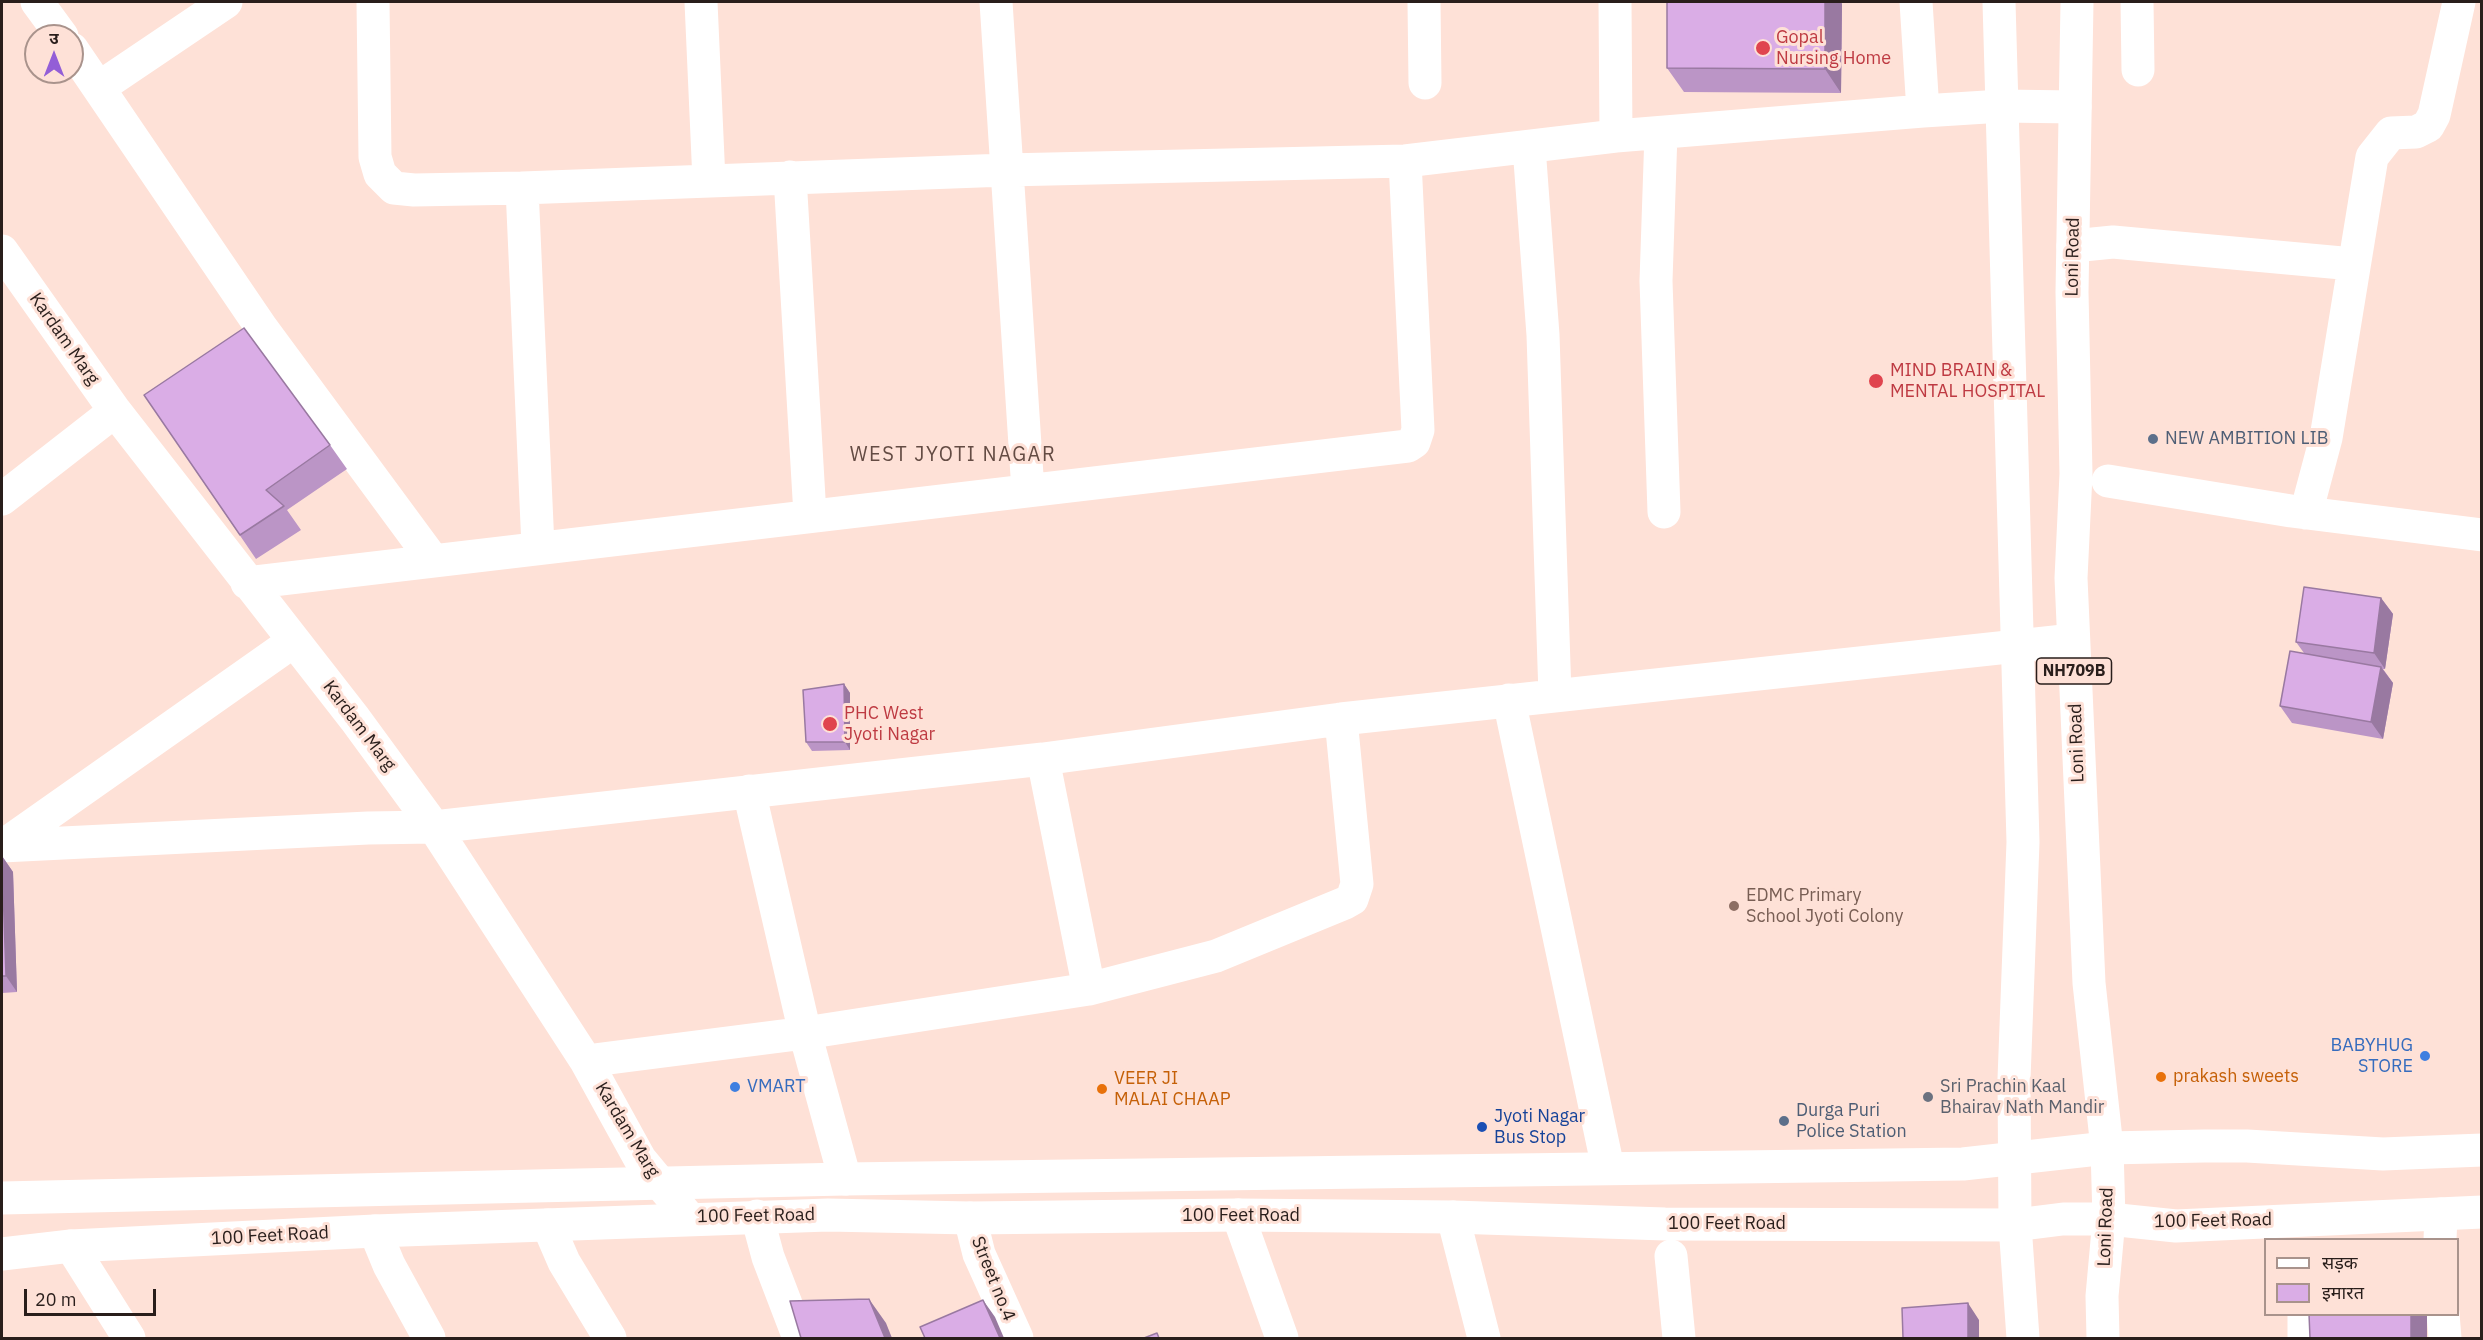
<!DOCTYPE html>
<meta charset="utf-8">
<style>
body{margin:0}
#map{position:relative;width:2483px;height:1340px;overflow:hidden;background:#fee1d7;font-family:"IBM Plex Sans","Noto Sans Devanagari",sans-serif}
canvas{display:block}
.frame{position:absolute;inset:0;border:3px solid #291e1b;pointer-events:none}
.legend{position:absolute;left:2264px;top:1238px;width:195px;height:78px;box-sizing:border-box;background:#fee1d7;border:2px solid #a9938c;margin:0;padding:8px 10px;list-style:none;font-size:18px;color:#291e1b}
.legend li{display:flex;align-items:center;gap:12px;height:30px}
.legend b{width:30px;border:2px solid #a9938c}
.north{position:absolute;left:24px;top:24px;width:60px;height:60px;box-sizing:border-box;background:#fee1d7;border:2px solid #a9938c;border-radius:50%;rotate:0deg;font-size:16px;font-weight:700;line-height:24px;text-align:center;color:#291e1b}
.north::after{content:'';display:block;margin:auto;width:21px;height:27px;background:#935ed7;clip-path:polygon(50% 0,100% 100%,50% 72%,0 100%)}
.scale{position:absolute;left:24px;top:1289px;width:132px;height:27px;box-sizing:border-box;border:3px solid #291e1b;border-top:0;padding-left:8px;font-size:18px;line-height:21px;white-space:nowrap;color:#291e1b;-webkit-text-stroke:4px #fee1d7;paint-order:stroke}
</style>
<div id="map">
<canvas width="2483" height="1340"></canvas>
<div class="frame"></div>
<ul class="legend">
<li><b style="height:8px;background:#fff"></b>सड़क</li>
<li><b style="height:16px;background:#daade6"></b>इमारत</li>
</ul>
<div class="north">उ</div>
<div class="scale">20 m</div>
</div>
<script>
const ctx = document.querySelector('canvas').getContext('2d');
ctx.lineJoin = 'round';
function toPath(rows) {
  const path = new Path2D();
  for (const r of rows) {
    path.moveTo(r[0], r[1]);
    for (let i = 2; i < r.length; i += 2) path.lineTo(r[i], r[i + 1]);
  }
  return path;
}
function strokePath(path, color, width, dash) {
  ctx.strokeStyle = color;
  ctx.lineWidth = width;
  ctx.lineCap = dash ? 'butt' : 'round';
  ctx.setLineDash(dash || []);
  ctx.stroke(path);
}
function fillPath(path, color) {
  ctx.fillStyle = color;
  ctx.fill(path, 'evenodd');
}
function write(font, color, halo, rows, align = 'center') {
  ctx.font = font + ' "IBM Plex Sans",sans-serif';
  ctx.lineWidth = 6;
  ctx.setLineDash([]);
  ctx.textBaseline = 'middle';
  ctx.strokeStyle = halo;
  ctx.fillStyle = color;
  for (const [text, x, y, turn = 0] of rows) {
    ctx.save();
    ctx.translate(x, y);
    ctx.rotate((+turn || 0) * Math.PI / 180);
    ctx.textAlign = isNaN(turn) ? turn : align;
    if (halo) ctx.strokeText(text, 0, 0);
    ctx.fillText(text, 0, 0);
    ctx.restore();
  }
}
const minor = toPath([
 [37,2,62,36],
 [373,2,375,157,380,174,394,188,414,190,522,188,1006,170,1405,161,1616,136,1923,111,2002,106,2075,107],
 [701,2,709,181],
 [996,2,1028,491],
 [1424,2,1425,83],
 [1615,2,1616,136],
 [1916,2,1923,111],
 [2137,2,2138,70],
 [72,49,261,327,432,559],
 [100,87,226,2],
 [1661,133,1656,281,1664,512],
 [1529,147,1543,335,1555,695],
 [790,177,810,515],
 [522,188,538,547],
 [2073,246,2113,242,2353,264],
 [2,251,115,411,355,719,434,827,586,1061,640,1159,689,1218],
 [2108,481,2291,511,2482,535],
 [2,499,115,411],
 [2306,513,2326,438,2372,157,2391,133,2416,132,2428,126,2434,115,2459,2],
 [247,583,1408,446,1414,442,1418,430,1405,161],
 [1509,700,1608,1168],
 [1043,759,1089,989],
 [749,791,805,1033,845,1179],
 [4,845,294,641],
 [2,846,368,828,434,827,1043,759,1341,719,2073,640],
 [586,1061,805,1033,1089,989,1216,956,1345,903,1352,899,1357,884,1341,719],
 [1238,1215,1282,1338],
 [757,1216,768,1257,799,1338],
 [1453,1217,1484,1338],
 [970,1218,979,1254,1017,1338],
 [548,1225,564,1262,610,1338],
 [375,1231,389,1265,429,1338],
 [2440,1240,2441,1214],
 [71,1246,129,1338],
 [1671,1256,1679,1338],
 [2443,1314,2445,1338],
 [2304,1338,2304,1314]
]);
const major = toPath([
 [2,1198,845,1179,1963,1164,2107,1148,2204,1146,2247,1146,2383,1154,2482,1150],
 [2,1254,71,1246,375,1231,828,1215,970,1218,1238,1215,1453,1217,1665,1224,2015,1225,2063,1219,2109,1219,2176,1226,2482,1212]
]);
const highway = toPath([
 [1999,2,2023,842,2014,1079,2015,1225,2023,1338],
 [2077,2,2072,292,2076,474,2071,578,2089,983,2107,1148,2109,1219,2102,1296,2103,1338]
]);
const wall = toPath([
 [1667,2,1841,2,1842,4,1841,93,1684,92,1667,68],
 [144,395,330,445,347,469,287,510,301,530,256,559],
 [2381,598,2393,614,2385,669,2383,669,2393,683,2383,739,2292,723,2280,706,2304,653,2296,642],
 [844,684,850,693,850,750,812,751,806,742],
 [2,856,13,872,17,992,2,993]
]);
const shadedWall = toPath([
 [1825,2,1841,2,1842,4,1841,93,1825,69],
 [2381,598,2393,614,2385,669,2374,653],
 [2381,667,2393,683,2383,739,2371,722],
 [844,684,850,693,850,750,845,742],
 [2,856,13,872,17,992,6,976],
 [869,1299,886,1323,892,1338,885,1338],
 [983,1300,995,1317,1004,1338,1000,1338],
 [1968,1303,1979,1320,1979,1338,1968,1338],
 [2411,1314,2427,1314,2427,1338,2411,1338]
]);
const building = toPath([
 [1667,2,1825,2,1825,69,1667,68,1667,2],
 [244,328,330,445,266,490,284,506,240,535,144,395,244,328],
 [2304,587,2381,598,2374,653,2296,642,2304,587],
 [2290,651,2381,667,2371,722,2280,706,2290,651],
 [844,684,845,742,806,742,803,690,844,684],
 [2,859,6,976,2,976,2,859],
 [869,1299,885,1338,801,1338,790,1301,869,1299],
 [983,1300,1000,1338,925,1338,920,1327,983,1300],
 [1968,1303,1968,1338,1903,1338,1902,1308,1968,1303],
 [2309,1314,2411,1314,2411,1338,2310,1338,2309,1314],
 [1157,1333,1159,1338,1144,1338,1157,1333]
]);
const markers = [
 [1763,48,8,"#e0444e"],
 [1876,381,8,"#e0444e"],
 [2153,439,6,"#5c6f8a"],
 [830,724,8,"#e0444e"],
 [1734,906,6,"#8d6e63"],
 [2425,1056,6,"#3f7fe0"],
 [2161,1077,6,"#e8710a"],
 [735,1087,6,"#3f7fe0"],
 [1102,1089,6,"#e8710a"],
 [1928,1097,6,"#6b7280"],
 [1784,1121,6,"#5c6f8a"],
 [1482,1127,6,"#1a4fb4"]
];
const shields = [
 [2074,671,75]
];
const shieldNames = [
 ["NH709B",2074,671]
];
const healthNames = [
 ["Gopal",1776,38],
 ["Nursing Home",1776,59],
 ["MIND BRAIN &",1890,371],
 ["MENTAL HOSPITAL",1890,392],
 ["PHC West",844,714],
 ["Jyoti Nagar",844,735]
];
const streetNames = [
 ["Loni Road",2073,257,-89],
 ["Kardam Marg",64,339,55],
 ["Kardam Marg",359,726,53],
 ["Loni Road",2077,743,-92],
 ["Kardam Marg",627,1130,59],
 ["100 Feet Road",756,1216,-1],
 ["100 Feet Road",1241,1216],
 ["100 Feet Road",2213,1221,-1],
 ["100 Feet Road",1727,1224],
 ["Loni Road",2106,1227,-88],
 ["100 Feet Road",270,1236,-3],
 ["Street no.4",993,1279,68]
];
const serviceNames = [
 ["NEW AMBITION LIB",2165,439],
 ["Durga Puri",1796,1111],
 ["Police Station",1796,1132]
];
const educationNames = [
 ["EDMC Primary",1746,896],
 ["School Jyoti Colony",1746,917]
];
const shopNames = [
 ["BABYHUG",2413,1046],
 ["STORE",2413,1067],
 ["VMART",747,1087,"left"]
];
const foodNames = [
 ["prakash sweets",2173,1077],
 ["VEER JI",1114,1079],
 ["MALAI CHAAP",1114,1100]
];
const worshipNames = [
 ["Sri Prachin Kaal",1940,1087],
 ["Bhairav Nath Mandir",1940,1108]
];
const transitNames = [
 ["Jyoti Nagar",1494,1117],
 ["Bus Stop",1494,1138]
];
const neighbourhoodNames = [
 ["WEST JYOTI NAGAR",953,455]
];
strokePath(minor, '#fff', 33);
strokePath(major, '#fff', 33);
strokePath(highway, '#fff', 33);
fillPath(wall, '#bb95c6');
fillPath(shadedWall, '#9979a1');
fillPath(building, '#daade6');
strokePath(building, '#9979a1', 1.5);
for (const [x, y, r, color] of markers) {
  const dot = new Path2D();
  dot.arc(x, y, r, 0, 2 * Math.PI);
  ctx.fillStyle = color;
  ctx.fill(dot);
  strokePath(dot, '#fee1d7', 2);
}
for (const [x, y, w] of shields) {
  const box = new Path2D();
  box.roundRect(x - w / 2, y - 13, w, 26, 4.5);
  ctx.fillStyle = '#fee1d7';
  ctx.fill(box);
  strokePath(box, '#291e1b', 1.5);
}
write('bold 16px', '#291e1b', null, shieldNames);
write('18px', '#be3a42', '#fee1d7', healthNames, 'left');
write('18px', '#291e1b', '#fee1d7', streetNames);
write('18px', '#4e5e75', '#fee1d7', serviceNames, 'left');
write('18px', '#785e54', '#fee1d7', educationNames, 'left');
write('18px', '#366cbe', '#fee1d7', shopNames, 'right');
write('18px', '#c56008', '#fee1d7', foodNames, 'left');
write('18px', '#5b616d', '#fee1d7', worshipNames, 'left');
write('18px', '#164399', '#fee1d7', transitNames, 'left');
ctx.letterSpacing = '1.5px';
write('20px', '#644c44', '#fee1d7', neighbourhoodNames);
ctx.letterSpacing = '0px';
</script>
